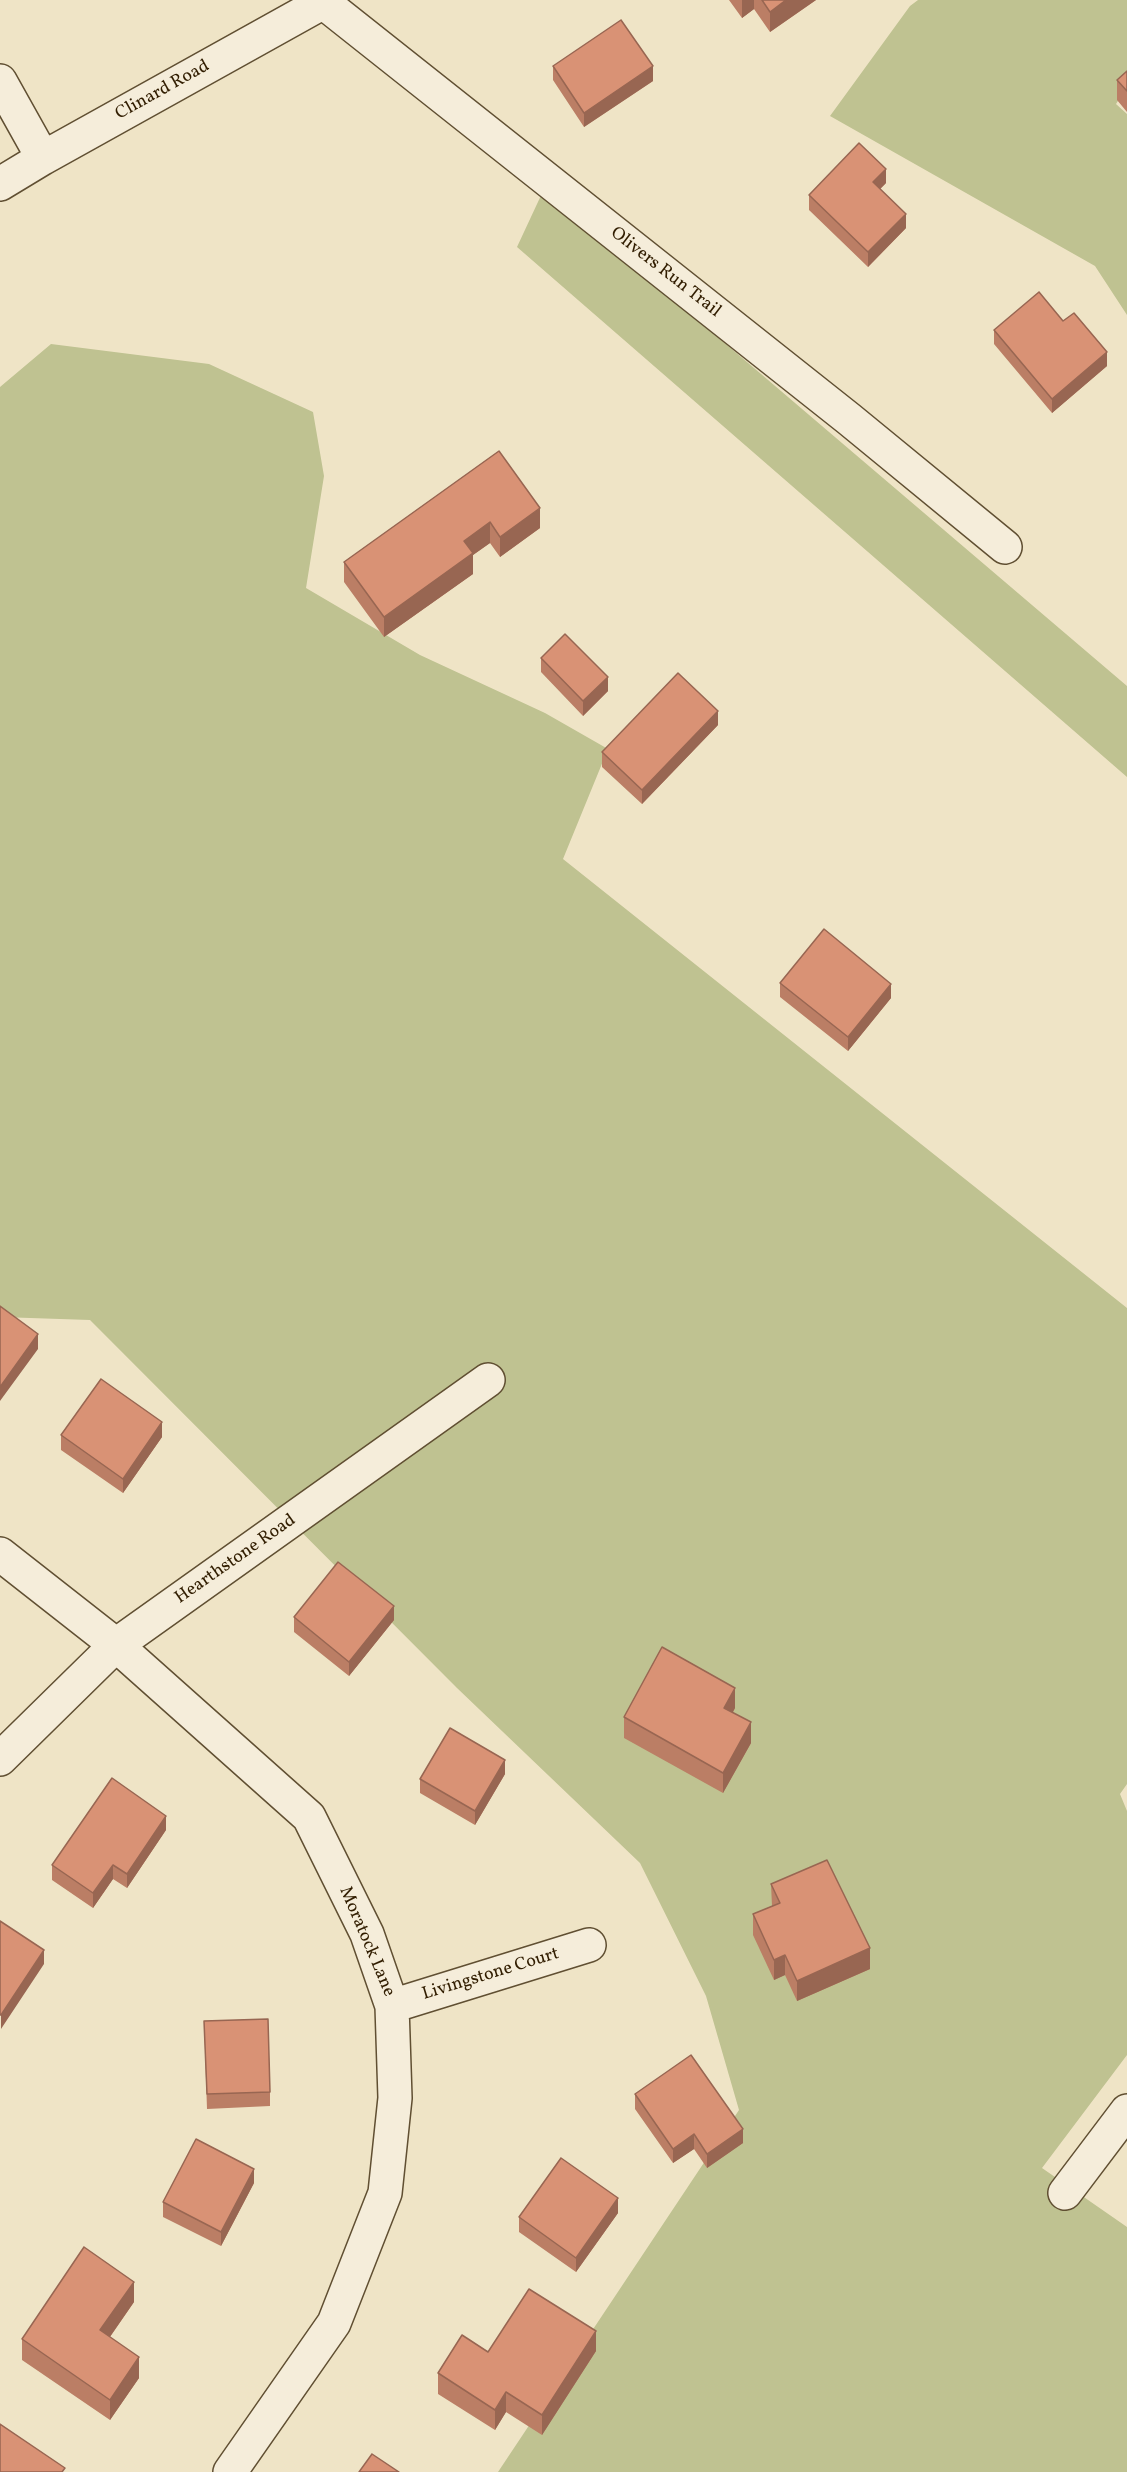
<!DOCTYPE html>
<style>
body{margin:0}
canvas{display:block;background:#efe4c6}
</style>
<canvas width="1127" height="2472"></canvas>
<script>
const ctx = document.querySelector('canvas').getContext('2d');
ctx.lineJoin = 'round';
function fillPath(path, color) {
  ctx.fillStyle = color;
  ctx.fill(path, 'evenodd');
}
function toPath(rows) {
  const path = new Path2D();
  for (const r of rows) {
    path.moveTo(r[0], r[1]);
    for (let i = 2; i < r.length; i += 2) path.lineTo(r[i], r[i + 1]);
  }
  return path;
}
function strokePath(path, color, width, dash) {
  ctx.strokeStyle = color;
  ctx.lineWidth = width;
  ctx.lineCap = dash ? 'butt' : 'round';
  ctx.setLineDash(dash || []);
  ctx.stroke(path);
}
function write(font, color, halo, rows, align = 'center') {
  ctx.font = font + ' Vollkorn,serif';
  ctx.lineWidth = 4.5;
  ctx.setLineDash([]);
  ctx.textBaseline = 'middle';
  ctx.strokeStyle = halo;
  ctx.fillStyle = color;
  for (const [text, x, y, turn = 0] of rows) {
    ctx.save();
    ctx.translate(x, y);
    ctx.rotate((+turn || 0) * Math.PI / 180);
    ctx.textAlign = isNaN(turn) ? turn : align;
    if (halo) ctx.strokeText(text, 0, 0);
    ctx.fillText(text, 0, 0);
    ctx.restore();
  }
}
const green = toPath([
 [918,0,1127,0,1127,87,1116,104,1127,114,1127,315,1095,266,830,116,910,6],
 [544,189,1127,686,1127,777,517,247],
 [51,344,209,364,313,412,324,476,306,588,420,655,545,713,608,749,563,859,1127,1308,1127,1784,1120,1794,1127,1811,1127,2055,1042,2168,1127,2227,1127,2472,498,2472,739,2110,706,1996,640,1863,457,1688,90,1320,0,1317,0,387]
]);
const minor = toPath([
 [323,2,849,419,1005,547],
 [0,81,43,158],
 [0,184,43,158,327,0],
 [0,1554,116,1645,309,1817,367,1934,392,2006,395,2098,385,2193,334,2323,230,2472],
 [0,1759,116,1645,488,1380],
 [392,2006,589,1945],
 [1065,2193,1127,2111]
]);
const wall = toPath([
 [729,0,816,0,770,32,754,9,742,18],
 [553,66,653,81,584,127,553,80],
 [1127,71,1127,112,1117,100,1117,80],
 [886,183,880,189,906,228,868,267,809,210,809,195],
 [1063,321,1107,366,1052,413,994,344,994,330],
 [499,451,540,528,500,557,490,543,473,555,473,574,384,637,344,582,344,562],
 [541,658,608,691,583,716,541,672],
 [718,725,642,804,602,767,602,752],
 [780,983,891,998,848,1051,780,997],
 [61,1435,162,1437,123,1493,61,1450],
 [294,1617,394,1620,349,1676,294,1632],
 [735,1708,733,1712,751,1743,723,1793,624,1738,624,1717],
 [505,1774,475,1825,420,1793,420,1779],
 [166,1830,127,1888,113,1879,93,1908,52,1880,52,1865],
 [771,1884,870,1969,797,2001,785,1975,774,1980,753,1935,753,1914,772,1906],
 [204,2021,270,2092,270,2106,207,2109],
 [635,2094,743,2143,707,2168,694,2149,673,2163,635,2109],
 [254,2183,221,2246,163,2217,163,2202],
 [618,2213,576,2272,519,2232,519,2217],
 [134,2302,110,2337,139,2378,110,2420,22,2360,22,2339],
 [596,2351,542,2435,506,2412,495,2430,438,2394,438,2373,488,2352]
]);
const shadedWall = toPath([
 [742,0,754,0,754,9,742,18],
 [786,0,816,0,770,32,770,12],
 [653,66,653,81,584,127,584,113],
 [886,169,886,183,873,196,873,182],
 [906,214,906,228,868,267,868,252],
 [1107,352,1107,366,1052,413,1052,399],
 [540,508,540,528,500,557,500,537],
 [490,522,490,543,473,555,473,574,384,637,384,617,464,541],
 [608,677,608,691,583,716,583,701],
 [718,711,718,725,642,804,642,790],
 [891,984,891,998,848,1051,848,1037],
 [38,1334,38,1349,0,1401,0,1387],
 [162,1422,162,1437,123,1493,123,1479],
 [394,1606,394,1620,349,1676,349,1662],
 [735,1688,735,1708,724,1728,724,1708],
 [751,1722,751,1743,723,1793,723,1773],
 [505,1760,505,1774,475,1825,475,1811],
 [166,1816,166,1830,127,1888,127,1874],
 [113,1865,113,1879,93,1908,93,1893],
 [870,1948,870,1969,797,2001,797,1981],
 [44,1950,44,1964,1,2029,1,2015],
 [785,1955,785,1975,774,1980,774,1960],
 [743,2129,743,2143,707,2168,707,2154],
 [694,2134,694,2149,673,2163,673,2149],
 [254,2169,254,2183,221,2246,221,2232],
 [618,2198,618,2213,576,2272,576,2258],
 [134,2282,134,2302,100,2351,100,2330],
 [596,2331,596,2351,542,2435,542,2415],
 [139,2357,139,2378,110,2420,110,2400],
 [506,2392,506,2412,495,2430,495,2410]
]);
const building = toPath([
 [762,0,786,0,770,12,762,0],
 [621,20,653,66,584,113,553,66,621,20],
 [1127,71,1127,91,1117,80,1127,71],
 [859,143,886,169,873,182,906,214,868,252,809,195,859,143],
 [1039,292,1063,321,1074,313,1107,352,1052,399,994,330,1039,292],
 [499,451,540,508,500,537,490,522,464,541,473,553,384,617,344,562,499,451],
 [565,634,608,677,583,701,541,658,565,634],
 [678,673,718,711,642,790,602,752,678,673],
 [824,929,891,984,848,1037,780,983,824,929],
 [0,1306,38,1334,0,1387,0,1306],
 [101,1379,162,1422,123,1479,61,1435,101,1379],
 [338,1562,394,1606,349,1662,294,1617,338,1562],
 [662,1647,735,1688,724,1708,751,1722,723,1773,624,1717,662,1647],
 [450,1728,505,1760,475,1811,420,1779,450,1728],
 [112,1778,166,1816,127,1874,113,1865,93,1893,52,1865,112,1778],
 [827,1860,870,1948,797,1981,785,1955,774,1960,753,1914,780,1903,771,1884,827,1860],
 [0,1921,44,1950,1,2015,0,2015,0,1921],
 [268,2019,270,2092,207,2094,204,2021,268,2019],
 [691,2055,743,2129,707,2154,694,2134,673,2149,635,2094,691,2055],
 [196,2139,254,2169,221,2232,163,2202,196,2139],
 [561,2158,618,2198,576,2258,519,2217,561,2158],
 [84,2247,134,2282,100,2330,139,2357,110,2400,22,2339,84,2247],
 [529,2289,596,2331,542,2415,506,2392,495,2410,438,2373,462,2335,488,2352,529,2289],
 [0,2424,65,2468,62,2472,0,2472,0,2424],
 [372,2454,399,2472,359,2472,372,2454]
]);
const streetNames = [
 ["Clinard Road",163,91,-29],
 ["Olivers Run Trail",665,273,38],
 ["Hearthstone Road",236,1560,-35],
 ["Moratock Lane",366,1942,67],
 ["Livingstone Court",491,1975,-17]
];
fillPath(green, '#bfc291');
strokePath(minor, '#604f32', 36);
strokePath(minor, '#f5edda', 33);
fillPath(wall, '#bb7e65');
fillPath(shadedWall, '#986652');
fillPath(building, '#d99275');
strokePath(building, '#986652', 1.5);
write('18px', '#311d00', '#f5edda', streetNames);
</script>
